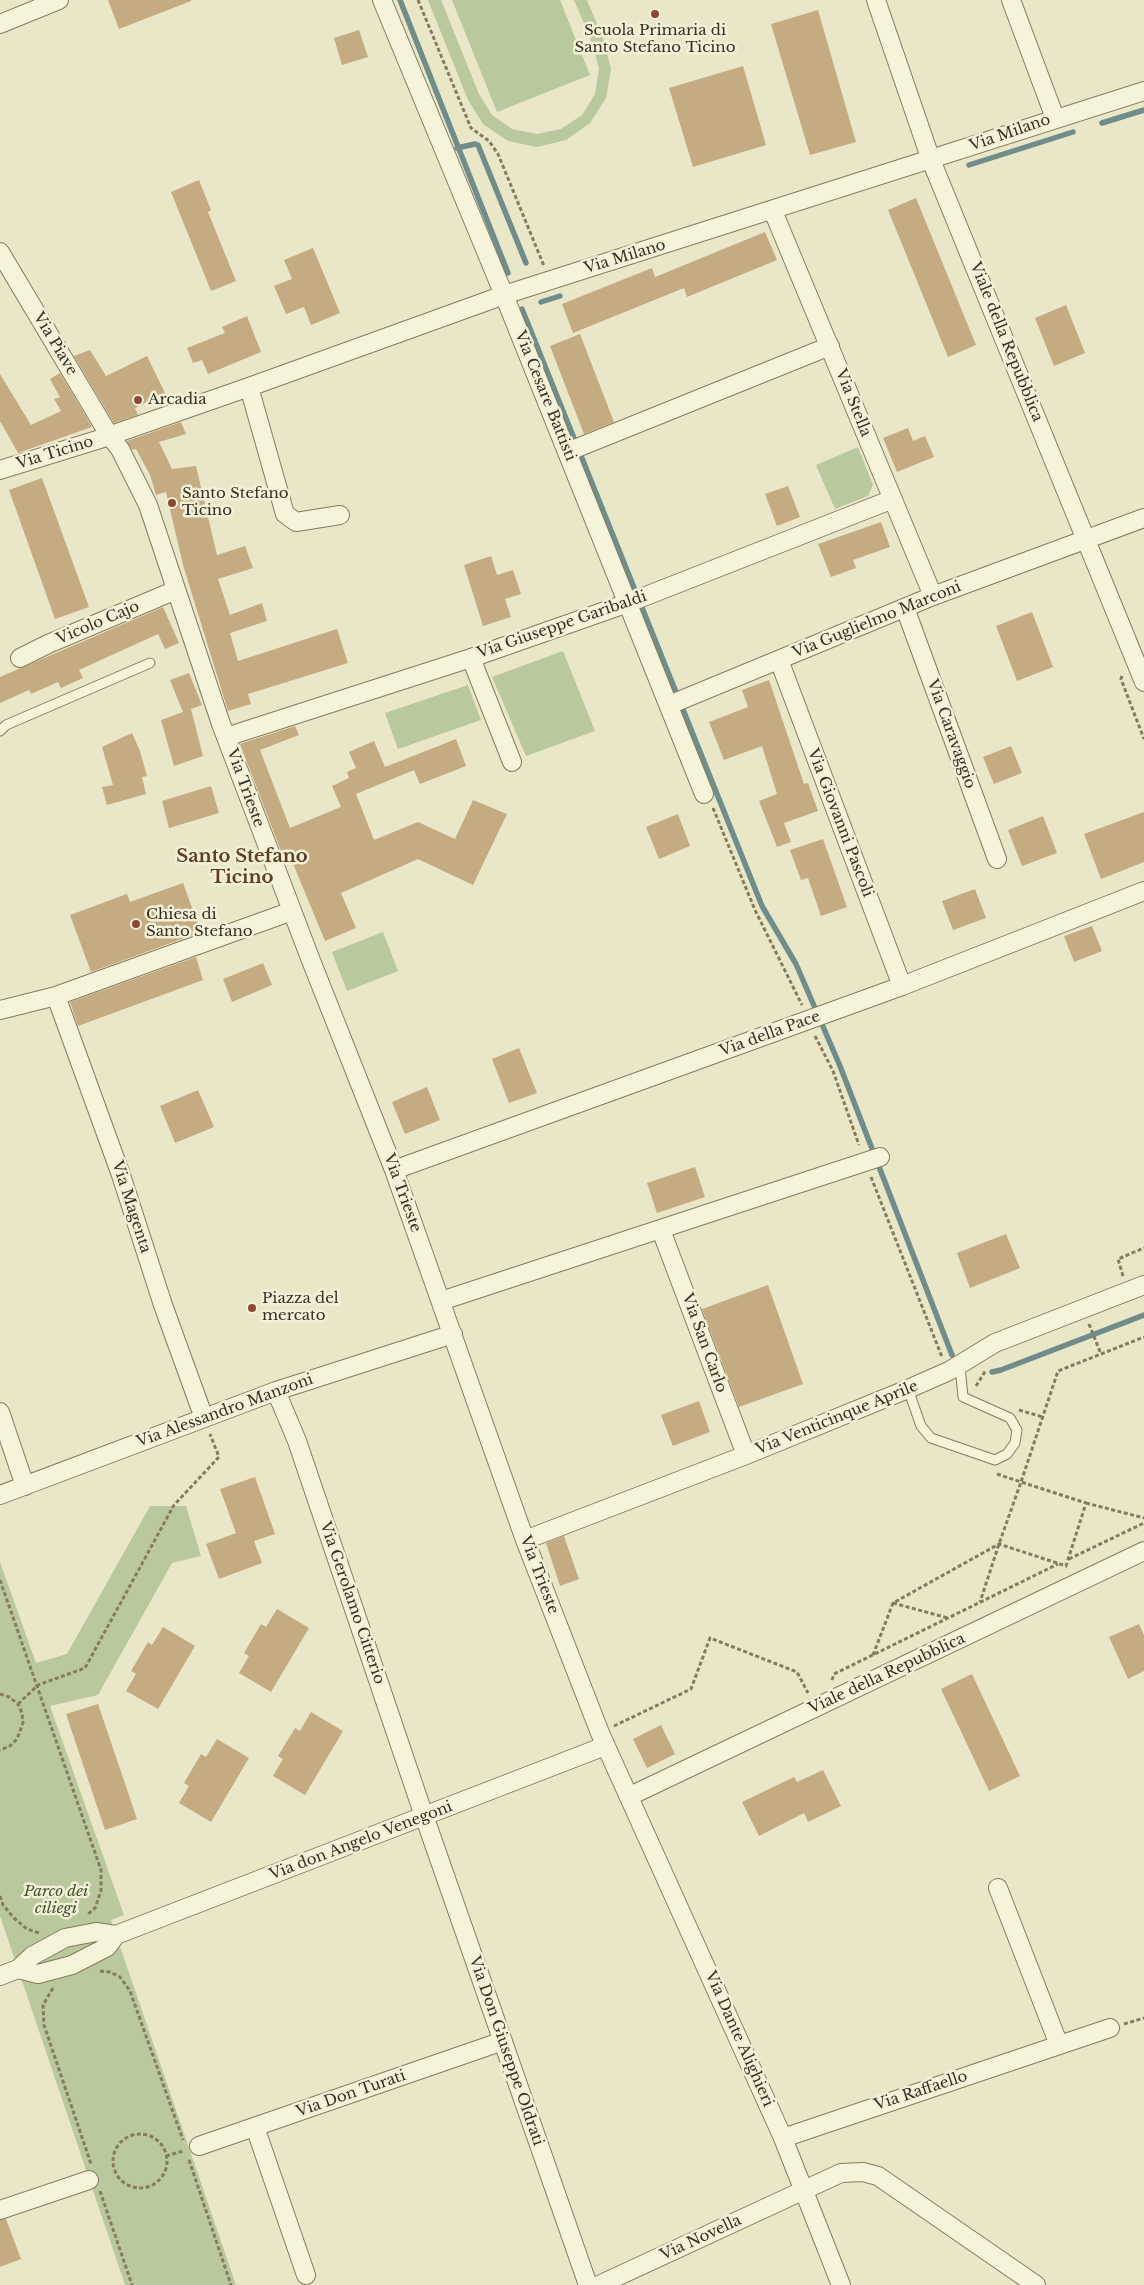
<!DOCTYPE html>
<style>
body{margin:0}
canvas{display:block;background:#eae7c9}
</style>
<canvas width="1144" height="2285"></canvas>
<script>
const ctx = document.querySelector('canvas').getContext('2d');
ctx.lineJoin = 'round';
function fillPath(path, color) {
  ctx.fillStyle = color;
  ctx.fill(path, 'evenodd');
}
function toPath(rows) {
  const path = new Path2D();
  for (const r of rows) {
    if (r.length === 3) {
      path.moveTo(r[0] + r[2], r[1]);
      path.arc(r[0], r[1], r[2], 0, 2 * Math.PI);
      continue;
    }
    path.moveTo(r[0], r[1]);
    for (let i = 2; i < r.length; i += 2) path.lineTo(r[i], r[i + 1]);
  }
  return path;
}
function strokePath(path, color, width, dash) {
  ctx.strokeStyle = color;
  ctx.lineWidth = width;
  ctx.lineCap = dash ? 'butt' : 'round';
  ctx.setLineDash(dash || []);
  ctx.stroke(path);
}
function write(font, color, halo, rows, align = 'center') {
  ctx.font = font + ' "Libre Baskerville",serif';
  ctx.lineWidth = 5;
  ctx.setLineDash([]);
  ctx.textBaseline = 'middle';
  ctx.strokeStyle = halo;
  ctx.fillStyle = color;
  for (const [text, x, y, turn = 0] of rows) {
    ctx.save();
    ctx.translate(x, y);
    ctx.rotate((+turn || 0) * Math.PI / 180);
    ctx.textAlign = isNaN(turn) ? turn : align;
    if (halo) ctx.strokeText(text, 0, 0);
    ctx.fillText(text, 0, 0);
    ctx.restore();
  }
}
const green = toPath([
 [428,0,441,0,479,94,492,115,512,129,537,134,561,129,582,115,595,94,599,69,593,45,574,0,587,0,604,41,611,69,606,98,590,123,566,140,537,147,508,141,483,124,468,100],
 [452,0,560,0,590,75,497,112],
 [858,447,873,485,868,496,835,509,816,465],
 [563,651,595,731,526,756,492,677],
 [468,685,481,720,398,749,385,713],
 [383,932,398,971,347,991,332,952],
 [150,1506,186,1506,201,1556,172,1563,98,1695,50,1706,124,1915,111,1920,236,2285,125,2285,0,1916,0,1562,36,1663,67,1654]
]);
const stream = toPath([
 [400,0,508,273],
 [1102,123,1144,110],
 [457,148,475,144,478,145,526,263],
 [969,165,1073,132],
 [541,302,560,296],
 [522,309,762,906,796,964,840,1066,952,1355],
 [992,1372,1001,1370,1144,1315]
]);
const building = toPath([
 [108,0,191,0,191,1,119,29],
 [818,10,856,142,810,155,771,24],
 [359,30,368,57,342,65,334,38],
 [743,66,766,145,693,167,669,88],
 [199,180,211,210,208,212,236,281,211,291,171,192],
 [916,198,976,345,948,357,888,210],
 [765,232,777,260,687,297,684,288,573,333,562,304,652,268,655,277],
 [313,248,340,313,311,325,304,307,286,314,274,286,292,279,284,260],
 [1066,305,1085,353,1054,366,1035,318],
 [247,316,261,352,208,374,202,360,193,363,187,348,225,333,222,327],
 [580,334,614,422,584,434,550,346],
 [90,350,106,376,147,356,165,393,135,408,138,415,114,423,74,356],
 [60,373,92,427,18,453,0,421,0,374,31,425,61,411,54,399,60,397,50,379],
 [181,422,186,434,159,442,172,469,196,466,217,555,245,546,253,568,218,579,230,615,262,603,267,621,230,633,238,661,337,629,348,663,248,694,251,704,228,711,183,565,166,492,156,495,150,475,136,449,132,450,127,441],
 [908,428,913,441,925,436,934,457,897,472,883,438],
 [42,478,89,607,55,619,9,490],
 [788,486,800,517,777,526,765,494],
 [881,522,890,547,853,560,856,568,831,577,818,544],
 [491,556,497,575,513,570,521,594,505,599,511,617,483,626,464,565],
 [163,607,179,643,165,649,158,634,79,670,83,678,61,688,58,682,31,694,29,690,0,703,0,677],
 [1032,612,1053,667,1017,681,996,626],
 [189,673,202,705,191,709,203,756,174,766,161,720,183,712,170,680],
 [769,680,804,784,808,783,818,811,784,823,791,842,777,847,759,801,777,794,762,746,724,760,709,722,748,707,742,690],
 [295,726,299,735,260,750,290,828,341,807,332,786,349,778,347,772,356,768,349,752,374,741,385,767,456,739,466,766,420,784,414,770,356,794,374,840,418,822,455,839,473,800,507,814,473,885,418,859,341,893,356,928,325,941,287,849,281,851,240,744],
 [132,733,140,751,147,776,142,777,146,794,107,805,102,787,113,785,102,747],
 [1011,746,1022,773,994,784,983,757],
 [211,786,219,813,169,828,162,801],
 [1144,812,1144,862,1101,879,1084,834],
 [678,814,690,846,659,859,646,827],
 [1043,816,1057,853,1022,866,1008,830],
 [823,839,847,907,821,916,808,878,801,880,790,850],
 [183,883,201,932,91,972,70,915,127,894,130,902],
 [975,889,986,918,953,930,942,901],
 [1092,926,1102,951,1074,962,1064,936],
 [196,957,203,980,78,1026,70,1002],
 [263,963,272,985,232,1002,223,979],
 [519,1048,537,1093,509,1103,492,1059],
 [427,1087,440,1120,405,1134,392,1102],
 [198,1090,214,1127,175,1143,160,1106],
 [695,1167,705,1197,657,1213,647,1183],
 [1006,1234,1020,1268,970,1288,957,1253],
 [768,1285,803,1384,739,1407,702,1309],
 [699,1401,710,1432,673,1446,661,1415],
 [255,1477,275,1534,254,1541,262,1563,219,1579,206,1544,236,1533,220,1489],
 [564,1536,579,1579,560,1586,546,1543],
 [277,1609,309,1628,271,1692,239,1673,249,1656,244,1653,261,1624,266,1627],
 [1139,1624,1144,1635,1144,1671,1128,1679,1109,1637],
 [163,1627,195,1646,158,1709,126,1691,136,1674,131,1671,148,1642,152,1645],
 [972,1674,1020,1776,989,1791,941,1689],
 [98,1704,137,1819,105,1830,66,1714],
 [311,1712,343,1731,305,1795,273,1776,283,1759,278,1756,295,1728,300,1731],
 [661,1725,675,1754,647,1768,633,1739],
 [217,1739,249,1758,211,1822,179,1803,189,1786,184,1783,201,1754,206,1757],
 [823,1770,841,1806,808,1822,804,1813,759,1836,742,1802,794,1777,797,1782],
 [6,2219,21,2259,0,2267,0,2220]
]);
const path = toPath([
 [418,0,471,128,489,141,498,154,544,266],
 [1122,676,1121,679,1144,739],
 [713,808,755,910,802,1005],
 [815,1036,833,1071,859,1145],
 [871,1177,942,1357],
 [1123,1276,1118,1259,1144,1248],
 [1089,1324,1101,1354],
 [976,1386,986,1370],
 [1019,1410,1043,1417],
 [997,1474,1021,1482,1058,1371,1144,1337],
 [1086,1503,1144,1518],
 [1069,1559,1144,1523],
 [0,1580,101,1870,101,1891,95,1908,87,1915],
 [893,1603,948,1618],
 [873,1655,893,1603,999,1544,1066,1566,1086,1503,1021,1482,999,1544,980,1602],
 [832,1680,834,1674,1058,1564],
 [0,1694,9,1697,18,1704,22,1713,23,1723,17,1739,10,1746,0,1750],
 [18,1704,38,1685,85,1668,174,1505,219,1457,210,1434],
 [614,1726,691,1689,710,1638,797,1672,808,1693],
 [0,1896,3,1905,14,1918,27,1929,39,1933],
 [100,1971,110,1972,120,1977,130,1991,183,2140],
 [53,1988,43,2005,44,2025,91,2164],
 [1124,2024,1144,2018],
 [140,2161,27],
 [166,2156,183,2151],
 [189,2160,231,2285],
 [100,2191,132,2285]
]);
const lane = toPath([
 [0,731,6,725,150,663],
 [908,1389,921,1426,931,1438,995,1460,1007,1454,1015,1443,1017,1430,1010,1418,963,1397,960,1366]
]);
const street = toPath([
 [382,0,504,295,704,794],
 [876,0,931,160,1144,682],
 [1011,0,1055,118],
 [0,24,59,0],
 [773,211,933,596],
 [0,252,109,435,120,449,148,505,221,724,310,958,394,1170,525,1540,600,1733,783,2138,841,2285],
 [249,387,285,514,296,522,340,515],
 [567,452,830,346],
 [0,470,97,440,249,387,504,295,1144,91],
 [905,608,997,859],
 [20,658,48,644,176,590],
 [471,658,512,762],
 [779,660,902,986],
 [669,705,933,596,1144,518],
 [226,737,471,658,628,603,893,499],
 [56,996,121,1175,163,1305,204,1418],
 [0,1010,56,996,292,911],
 [394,1170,902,986,1144,891],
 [661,1230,746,1455],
 [441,1301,880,1157],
 [276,1391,297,1441,421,1807,588,2285],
 [0,1412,25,1486],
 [0,1495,276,1391,453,1334],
 [525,1540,746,1455,908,1389,949,1371,995,1343,1144,1285],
 [630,1796,1144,1551],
 [998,1888,1059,2045],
 [18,1969,38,1974,72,1965,107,1947,116,1935],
 [0,1976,18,1969,32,1956,65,1938,96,1932,116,1935,605,1746],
 [255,2127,306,2275],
 [783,2138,1110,2028],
 [199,2146,503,2041],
 [0,2210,89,2180],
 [599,2285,841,2173,863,2172,878,2176,1036,2285]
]);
const markers = [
 [655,14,5,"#8e4735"],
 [138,400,5,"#8e4735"],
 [172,503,5,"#8e4735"],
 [136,924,5,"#8e4735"],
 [252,1308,5,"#8e4735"]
];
const poiNames = [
 ["Scuola Primaria di",655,31,"center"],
 ["Santo Stefano Ticino",655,48,"center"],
 ["Arcadia",148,400],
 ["Santo Stefano",182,494],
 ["Ticino",182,511],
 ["Chiesa di",146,915],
 ["Santo Stefano",146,932],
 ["Piazza del",262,1299],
 ["mercato",262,1316]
];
const streetNames = [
 ["Via Milano",1010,133,-19],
 ["Via Milano",625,257,-17],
 ["Viale della Repubblica",1006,342,68],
 ["Via Piave",55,344,59],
 ["Via Cesare Battisti",545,396,68],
 ["Via Stella",853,403,68],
 ["Via Ticino",55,453,-17],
 ["Via Guglielmo Marconi",877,620,-22],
 ["Vicolo Cajo",98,623,-23],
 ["Via Giuseppe Garibaldi",562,625,-19],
 ["Via Caravaggio",951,734,70],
 ["Via Trieste",245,788,70],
 ["Via Giovanni Pascoli",840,823,69],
 ["Via della Pace",770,1034,-20],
 ["Via Trieste",402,1193,70],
 ["Via Magenta",131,1207,72],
 ["Via San Carlo",704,1343,70],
 ["Via Alessandro Manzoni",225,1411,-20],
 ["Via Venticinque Aprile",837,1418,-22],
 ["Via Trieste",539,1575,69],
 ["Via Gerolamo Citterio",352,1603,71],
 ["Viale della Repubblica",887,1674,-25],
 ["Via don Angelo Venegoni",361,1841,-21],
 ["Via Dante Alighieri",739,2039,66],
 ["Via Don Giuseppe Oldrati",506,2051,71],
 ["Via Raffaello",921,2091,-18],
 ["Via Don Turati",351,2094,-19],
 ["Via Novella",701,2238,-25]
];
const parkNames = [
 ["Parco dei",56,1892],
 ["ciliegi",56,1909]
];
const quarterNames = [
 ["Santo Stefano",242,857],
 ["Ticino",242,878]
];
fillPath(green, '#bac89d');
strokePath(stream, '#708d8b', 5.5);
fillPath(building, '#c5ab82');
strokePath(lane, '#857b5f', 11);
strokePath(street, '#857b5f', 20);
strokePath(path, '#857b5f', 3, [4, 2.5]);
strokePath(lane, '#f6f3db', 9);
strokePath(street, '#f6f3db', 18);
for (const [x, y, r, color] of markers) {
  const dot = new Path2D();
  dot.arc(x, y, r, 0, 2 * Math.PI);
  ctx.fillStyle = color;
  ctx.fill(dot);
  strokePath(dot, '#f2f0d8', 2);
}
write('15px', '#373021', '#f2f0d8', poiNames, 'left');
write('15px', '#373021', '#f2f0d8', streetNames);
write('italic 15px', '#3f512a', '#f2f0d8', parkNames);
write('bold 18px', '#5f3d25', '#f2f0d8', quarterNames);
</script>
